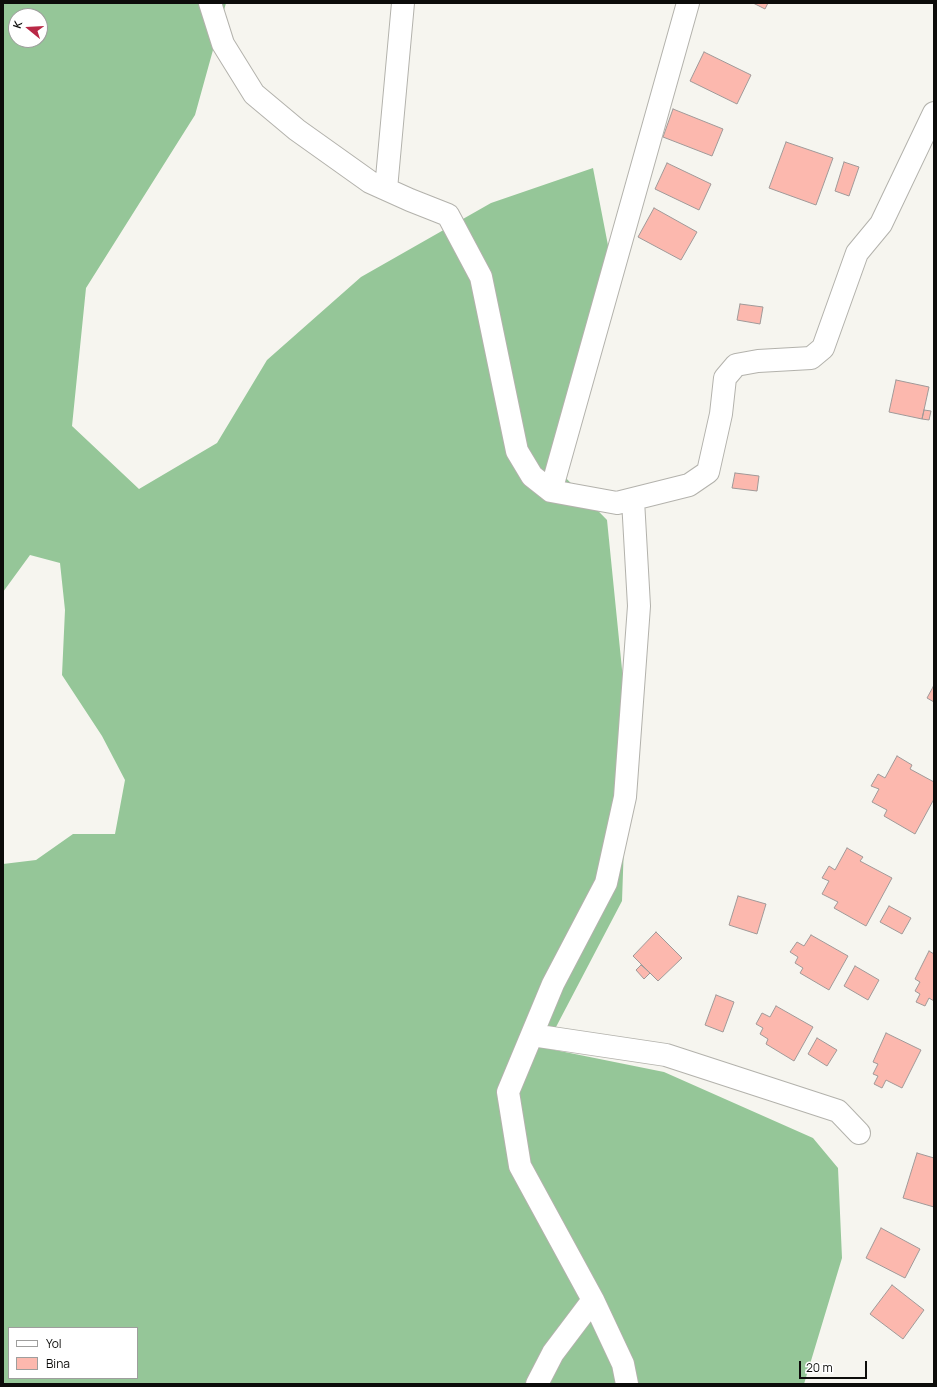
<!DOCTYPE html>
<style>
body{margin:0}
#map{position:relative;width:937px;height:1387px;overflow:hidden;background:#f6f5ef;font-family:Manrope,sans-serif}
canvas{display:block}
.frame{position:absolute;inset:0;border:4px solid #0c0c0a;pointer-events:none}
.legend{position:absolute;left:8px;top:1327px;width:130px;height:52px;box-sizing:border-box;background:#fff;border:1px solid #9e9e9d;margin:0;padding:5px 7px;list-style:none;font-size:12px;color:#0c0c0a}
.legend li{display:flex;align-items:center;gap:8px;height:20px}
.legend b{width:20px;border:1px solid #9e9e9d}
.north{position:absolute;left:8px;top:8px;width:40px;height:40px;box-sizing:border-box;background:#fff;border:1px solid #9e9e9d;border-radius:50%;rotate:288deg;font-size:11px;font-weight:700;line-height:16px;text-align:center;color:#0c0c0a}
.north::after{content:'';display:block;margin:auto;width:14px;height:18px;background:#b92846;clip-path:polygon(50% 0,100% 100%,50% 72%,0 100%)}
.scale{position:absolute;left:799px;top:1361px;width:68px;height:18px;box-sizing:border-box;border:2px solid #0c0c0a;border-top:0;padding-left:5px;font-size:12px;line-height:14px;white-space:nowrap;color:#0c0c0a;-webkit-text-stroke:3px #fff;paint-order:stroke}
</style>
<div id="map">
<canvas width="937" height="1387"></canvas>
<div class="frame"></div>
<ul class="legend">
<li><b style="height:5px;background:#fff"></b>Yol</li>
<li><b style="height:11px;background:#fcb8ae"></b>Bina</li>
</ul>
<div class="north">K</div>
<div class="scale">20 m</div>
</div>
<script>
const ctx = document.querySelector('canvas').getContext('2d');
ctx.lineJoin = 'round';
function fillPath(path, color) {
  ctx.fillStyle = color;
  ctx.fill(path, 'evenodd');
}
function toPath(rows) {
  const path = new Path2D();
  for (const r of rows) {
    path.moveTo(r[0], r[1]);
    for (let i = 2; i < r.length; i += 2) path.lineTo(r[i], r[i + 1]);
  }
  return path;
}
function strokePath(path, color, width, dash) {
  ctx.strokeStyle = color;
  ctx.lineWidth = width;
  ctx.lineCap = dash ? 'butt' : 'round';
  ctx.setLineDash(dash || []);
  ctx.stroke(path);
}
const forest = toPath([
 [3,3,226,3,195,115,86,288,72,426,139,489,217,443,267,360,361,277,491,203,593,168,612,266,560,472,607,520,628,729,622,901,545,1048,664,1072,813,1138,838,1168,842,1258,804,1384,3,1384,3,864,36,860,73,834,115,834,125,780,102,736,62,675,65,610,60,563,30,555,3,592],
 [16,16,40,16,40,40,16,40],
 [9,1328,137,1328,137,1378,9,1378]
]);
const building = toPath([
 [753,3,768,3,765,9,753,3],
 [704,52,751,75,737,104,690,81,704,52],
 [673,109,723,129,712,156,663,137,673,109],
 [786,142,833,158,816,205,769,188,786,142],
 [844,162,859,167,849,196,835,191,844,162],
 [667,163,711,184,699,210,655,189,667,163],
 [654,208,697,232,681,260,638,237,654,208],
 [740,304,763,307,760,324,737,320,740,304],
 [896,380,929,387,922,419,889,412,896,380],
 [924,410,931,411,929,420,922,419,924,410],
 [735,473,759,476,757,491,732,488,735,473],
 [933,687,934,688,934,702,927,698,933,687],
 [897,756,912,765,910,769,934,782,934,799,915,834,884,816,887,810,872,802,879,789,871,786,878,774,885,778,897,756],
 [847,848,863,857,860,861,892,878,866,926,834,908,838,902,822,894,829,881,822,878,829,866,835,870,847,848],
 [738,896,766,904,757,934,729,925,738,896],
 [889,906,911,918,902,934,880,922,889,906],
 [656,932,682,958,658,981,633,956,656,932],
 [811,935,848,956,829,990,800,973,803,968,795,963,798,957,790,952,797,942,804,946,811,935],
 [929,951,934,954,934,1001,929,998,925,1006,916,1002,920,994,915,991,920,982,915,979,929,951],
 [641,965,650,973,644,979,636,970,641,965],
 [855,966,879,980,868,1000,844,986,855,966],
 [716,995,734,1002,723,1032,705,1025,716,995],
 [776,1006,813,1027,794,1061,766,1044,768,1039,760,1034,763,1028,756,1024,762,1013,770,1017,776,1006],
 [886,1033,921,1050,902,1088,886,1080,882,1088,874,1084,878,1076,873,1074,878,1064,873,1062,886,1033],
 [817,1038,837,1050,827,1066,808,1054,817,1038],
 [917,1153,934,1158,934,1207,903,1198,917,1153],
 [881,1228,920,1249,905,1278,866,1258,881,1228],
 [892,1285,924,1310,903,1339,870,1314,892,1285]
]);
const minor = toPath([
 [210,3,223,44,254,94,297,130,370,182,410,200,448,215,481,277,517,451,532,476,551,491,617,503,689,485,708,472,721,414,725,378,736,365,758,361,811,358,823,348,857,253,881,224,934,113],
 [386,189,403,3],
 [551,491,688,3],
 [532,1035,666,1055,838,1111,859,1133],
 [537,1384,553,1353,593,1300],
 [627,1384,623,1364,593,1300,520,1166,508,1092,553,984,606,883,625,797,639,606,633,500]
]);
fillPath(forest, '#95c698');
fillPath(building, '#fcb8ae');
strokePath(building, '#a09998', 1);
strokePath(minor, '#b3b2ac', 24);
strokePath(minor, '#fff', 22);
</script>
